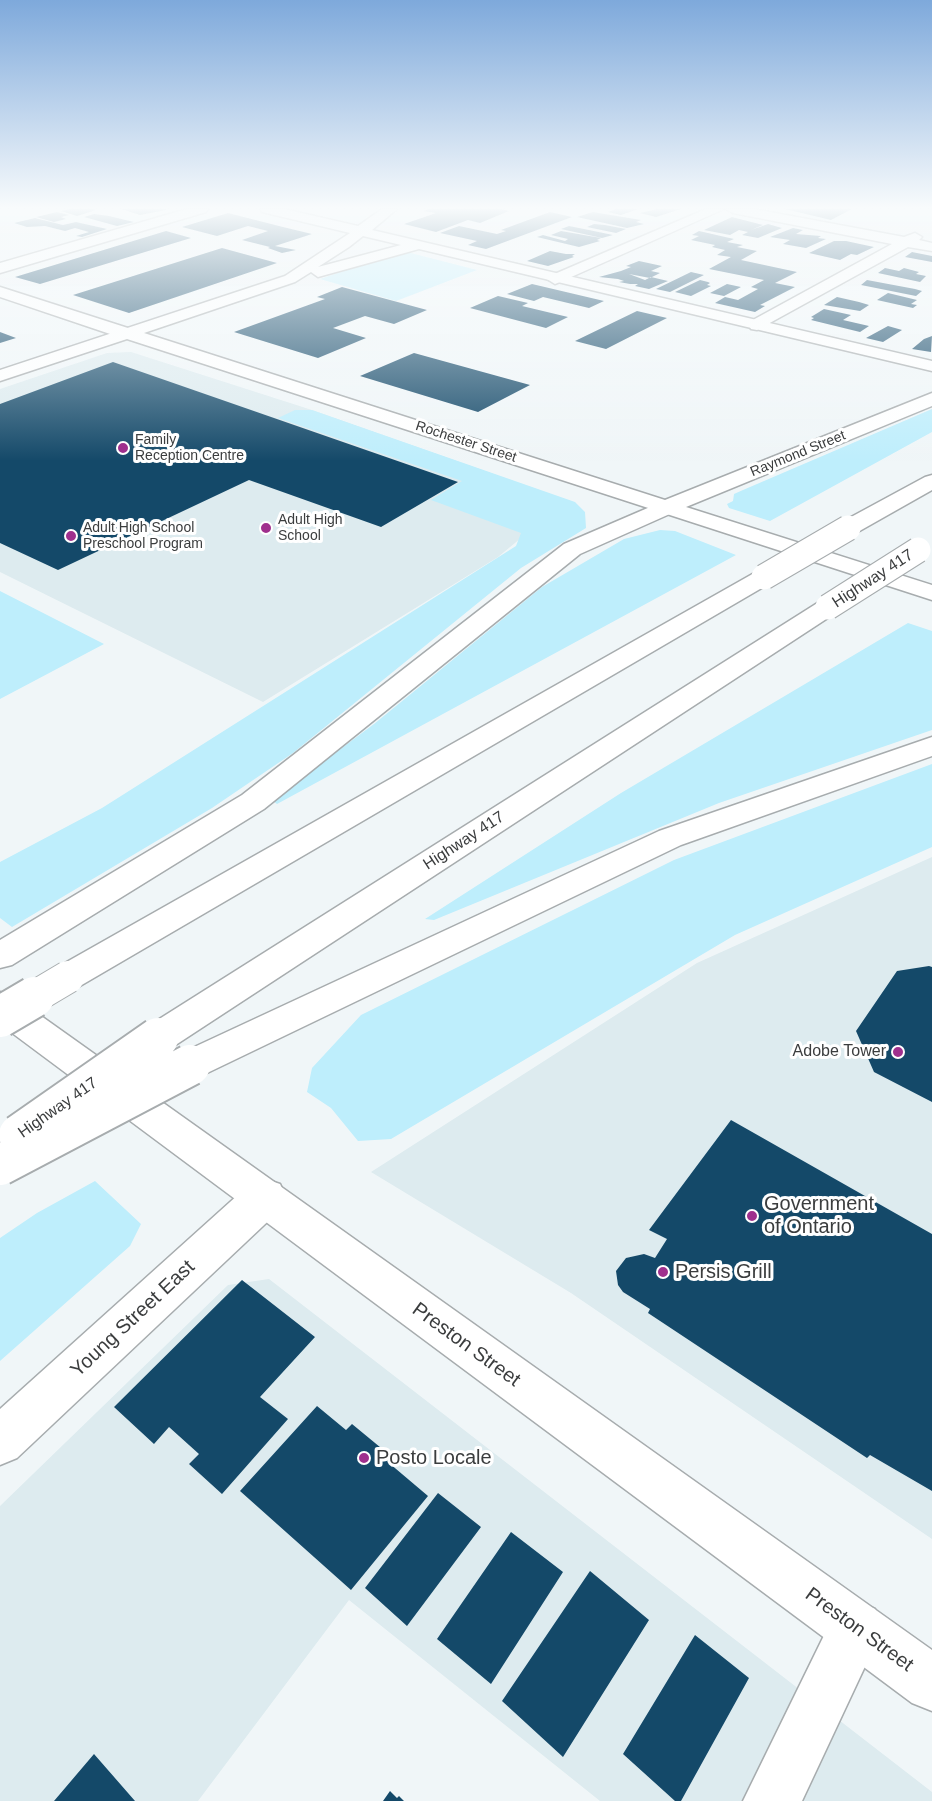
<!DOCTYPE html>
<style>
body{margin:0}
canvas{display:block;background:#f0f6f8}
</style>
<canvas width="932" height="1801"></canvas>
<script>
const ctx = document.querySelector('canvas').getContext('2d');
ctx.lineJoin = 'round';
function fillPath(path, color) {
  ctx.fillStyle = color;
  ctx.fill(path, 'evenodd');
}
function toPath(rows) {
  const path = new Path2D();
  for (const r of rows) {
    path.moveTo(r[0], r[1]);
    for (let i = 2; i < r.length; i += 2) path.lineTo(r[i], r[i + 1]);
  }
  return path;
}
function strokePath(path, color, width, dash) {
  ctx.strokeStyle = color;
  ctx.lineWidth = width;
  ctx.lineCap = dash ? 'butt' : 'round';
  ctx.setLineDash(dash || []);
  ctx.stroke(path);
}
function write(font, color, halo, rows, align = 'center') {
  ctx.font = font + ' Arial,sans-serif';
  ctx.lineWidth = 6;
  ctx.setLineDash([]);
  ctx.textBaseline = 'middle';
  ctx.strokeStyle = halo;
  ctx.fillStyle = color;
  for (const [text, x, y, turn = 0] of rows) {
    ctx.save();
    ctx.translate(x, y);
    ctx.rotate((+turn || 0) * Math.PI / 180);
    ctx.textAlign = isNaN(turn) ? turn : align;
    if (halo) ctx.strokeText(text, 0, 0);
    ctx.fillText(text, 0, 0);
    ctx.restore();
  }
}
const built = toPath([
 [131,352,312,410,567,500,498,557,263,702,0,572,0,389,107,353],
 [932,857,932,1539,571,1293,371,1172,697,963],
 [269,1279,932,1792,932,1801,600,1801,349,1600,198,1801,0,1801,0,1506,228,1285]
]);
const green = toPath([
 [403,251,477,270,396,301,320,279],
 [932,409,932,432,770,521,729,508,727,504,733,501,734,494,743,490],
 [295,410,312,410,575,502,585,512,586,528,521,568,293,753,212,808,12,927,0,918,0,862,102,808,516,546,521,533,431,500,462,481,278,418],
 [660,530,675,531,736,555,277,804,272,800,374,724,542,587,624,539],
 [0,591,104,644,0,699],
 [908,623,932,631,932,730,719,803,434,920,425,919,621,793],
 [932,764,932,847,735,935,391,1139,358,1141,331,1108,307,1092,312,1068,361,1015,674,860],
 [95,1181,141,1224,130,1246,0,1361,0,1238,37,1213]
]);
const building = toPath([
 [70,209,92,209,96,210,77,216,61,211],
 [121,209,166,209,166,210,140,215],
 [429,209,501,209,509,211,480,223,468,220,436,232,404,224,436,213,423,211],
 [616,209,638,209,621,215,608,212],
 [657,209,681,209,656,217,640,213],
 [785,209,852,209,831,220],
 [57,212,69,215,61,217,66,219,54,222,36,217],
 [550,212,572,217,486,249,468,245,477,241,440,233,459,226,497,234,506,231,501,230],
 [593,212,641,220,636,222,644,224,627,228,577,217],
 [228,213,283,227,312,234,275,246,296,250,282,253,268,248,270,247,242,240,268,231,248,226,217,236,182,227],
 [94,214,109,216,134,222,117,226,84,217],
 [732,217,763,225,751,230,768,224,782,228,758,238,742,235,748,232,739,230,730,235,704,230],
 [35,218,63,225,76,222,107,229,82,237,76,236,89,232,75,228,65,231,45,226,27,227,14,223],
 [594,224,605,225,626,229,616,233,587,227],
 [569,226,589,230,613,235,602,238,561,229],
 [793,228,803,230,796,234,821,236,818,238,826,239,806,248,783,244,790,240,770,237],
 [166,231,191,238,40,284,15,277],
 [561,231,601,238,597,240,600,241,579,247,537,237,543,235,565,241,568,239,551,235],
 [699,231,734,239,727,242,743,245,737,247,757,251,741,260,797,272,775,283,795,287,760,305,765,306,755,312,715,303,725,297,738,300,758,289,751,287,764,280,709,269,731,257,717,255,725,250,712,247,715,245,691,240,699,236,692,235],
 [834,241,846,241,874,247,857,255,851,254,840,260,809,253],
 [222,248,277,263,129,313,73,295],
 [550,251,566,254,575,254,572,256,574,257,548,266,527,261],
 [912,252,932,256,932,262,905,257],
 [639,261,662,266,651,271,660,273,650,278,629,274,645,280,651,277,668,281,649,289,635,286,638,284,630,284,619,282,624,281,618,279,599,277,621,271,631,267,626,266],
 [885,268,899,271,904,268,919,272,916,274,926,276,920,282,878,273],
 [691,272,704,275,670,292,656,289],
 [700,280,708,282,710,283,707,285,711,286,691,296,675,292],
 [867,280,915,289,922,291,916,296,861,285],
 [532,284,604,301,589,308,543,297,534,301,507,294],
 [727,284,741,287,724,296,710,293],
 [342,287,427,310,394,324,365,316,333,328,366,338,318,358,234,332,325,299,317,297],
 [888,293,917,300,911,304,917,305,913,308,877,300],
 [498,296,528,303,522,306,568,317,546,328,470,308],
 [837,297,859,302,869,305,860,311,824,305],
 [824,309,851,315,843,320,869,326,860,332,811,320,814,318,811,317],
 [637,311,667,318,606,349,575,341],
 [888,326,902,330,883,342,866,338],
 [0,332,16,338,0,343],
 [932,336,931,352,912,349,924,339],
 [414,353,530,385,478,412,360,376],
 [113,362,458,482,381,527,249,480,58,570,0,543,0,404],
 [929,966,932,967,932,1102,874,1072,856,1031,897,971],
 [731,1120,932,1234,932,1491,870,1455,867,1458,648,1313,650,1309,623,1292,618,1285,616,1271,626,1258,644,1254,655,1258,667,1239,649,1230],
 [242,1280,315,1337,260,1397,288,1419,222,1494,189,1464,199,1454,169,1427,154,1444,114,1407],
 [317,1406,346,1430,352,1424,392,1457,389,1463,428,1496,351,1590,240,1491],
 [438,1493,481,1527,407,1626,365,1588],
 [511,1532,563,1572,491,1684,437,1639],
 [590,1571,649,1620,563,1757,502,1701],
 [695,1635,749,1678,681,1801,675,1801,623,1754],
 [94,1754,135,1801,54,1801],
 [390,1791,397,1798,399,1796,404,1801,383,1801]
]);
const street = toPath([
 [187,209,208,209,206,212,0,273,0,263,187,209],
 [706,209,724,209,560,282,555,284,547,279,550,276,706,209],
 [726,209,754,209,904,237,915,233,922,237,919,240,932,243,932,251,908,247,757,330,751,329,749,325,751,321,892,244,733,213,726,209],
 [0,287,131,329,133,333,131,337,119,337,0,297,0,287],
 [265,1179,280,1184,286,1197,280,1210,17,1458,0,1465,0,1409,250,1184,265,1179],
 [856,1601,875,1609,883,1628,802,1801,743,1801,837,1609,856,1601]
]);
const secondary = toPath([
 [260,209,284,209,358,226,382,209,397,209,372,230,932,361,932,371,419,249,318,277,311,272,295,282,144,333,665,500,932,393,932,406,686,507,932,585,932,600,127,339,0,381,0,370,285,276,350,233,262,212,260,209],
 [363,236,401,245,318,267,349,247,363,236],
 [0,992,13,996,932,1650,932,1711,912,1703,0,1024,0,992]
]);
const highway = toPath([
 [932,475,932,490,856,533,848,535,840,533,837,528,840,523,925,477,932,475],
 [664,501,672,503,675,508,672,513,580,554,264,809,12,965,0,968,0,940,242,795,564,544,664,501],
 [764,570,772,572,776,577,772,582,80,986,68,990,56,986,50,977,56,968,756,572,764,570],
 [828,600,837,602,840,607,837,612,171,1048,158,1052,145,1048,140,1038,145,1028,819,602,828,600],
 [932,737,932,756,681,845,203,1075,190,1080,177,1075,171,1065,177,1055,659,831,932,737]
]);
const highwayBridgeFar2 = toPath([
 [764,577,848,528],
 [828,607,918,550]
]);
const highwayBridgeFar1 = toPath([
 [31,999,68,977]
]);
const highwayBridge = toPath([
 [0,1017,34,997],
 [19,1135,158,1038],
 [0,1165,190,1065]
]);
const markers = [
 [123,448,6,"#9f2f8d"],
 [266,528,6,"#9f2f8d"],
 [71,536,6,"#9f2f8d"],
 [898,1052,6,"#9f2f8d"],
 [752,1216,6,"#9f2f8d"],
 [663,1272,6,"#9f2f8d"],
 [364,1458,6,"#9f2f8d"]
];
const farPoinames = [
 ["Family",135,440],
 ["Reception Centre",135,456],
 ["Adult High",278,520],
 ["School",278,536],
 ["Adult High School",83,528],
 ["Preschool Program",83,544]
];
const farStreetnames = [
 ["Rochester Street",466,442,18],
 ["Raymond Street",798,454,-22]
];
const streetNames = [
 ["Highway 417",873,579,-33],
 ["Highway 417",464,841,-33],
 ["Highway 417",58,1108,-35]
];
const poiNames = [
 ["Adobe Tower",886,1052]
];
const nearPoinames = [
 ["Government",764,1204],
 ["of Ontario",764,1227],
 ["Persis Grill",675,1272],
 ["Posto Locale",376,1458]
];
const nearStreetnames = [
 ["Young Street East",133,1319,-43],
 ["Preston Street",466,1345,36],
 ["Preston Street",859,1630,36]
];
fillPath(built, '#ddebef');
fillPath(green, '#beeefc');
fillPath(building, '#144969');
strokePath(street, '#a7acae', 3);
strokePath(secondary, '#a7acae', 3);
strokePath(highway, '#a7acae', 3);
fillPath(street, '#fff');
fillPath(secondary, '#fff');
fillPath(highway, '#fff');
strokePath(highwayBridgeFar2, '#a7acae', 27, []);
strokePath(highwayBridgeFar1, '#a7acae', 34, []);
strokePath(highwayBridge, '#a7acae', 44, []);
strokePath(highwayBridgeFar2, '#fff', 25);
strokePath(highwayBridgeFar1, '#fff', 32);
strokePath(highwayBridge, '#fff', 40);
const sky = ctx.createLinearGradient(0, 0, 0, 461);
sky.addColorStop(0, '#7ea9db');
sky.addColorStop(0.45, '#f8fbfc');
sky.addColorStop(1, '#f8fbfc00');
ctx.fillStyle = sky;
ctx.fillRect(0, 0, 932, 461);
for (const [x, y, r, color] of markers) {
  const dot = new Path2D();
  dot.arc(x, y, r, 0, 2 * Math.PI);
  ctx.fillStyle = color;
  ctx.fill(dot);
  strokePath(dot, '#fff', 2);
}
write('14px', '#3b3d3e', '#fff', farPoinames, 'left');
write('14px', '#3b3d3e', '#fff', farStreetnames);
write('16px', '#3b3d3e', '#fff', streetNames);
write('16px', '#3b3d3e', '#fff', poiNames, 'right');
write('20px', '#3b3d3e', '#fff', nearPoinames, 'left');
write('20px', '#3b3d3e', '#fff', nearStreetnames);
</script>
